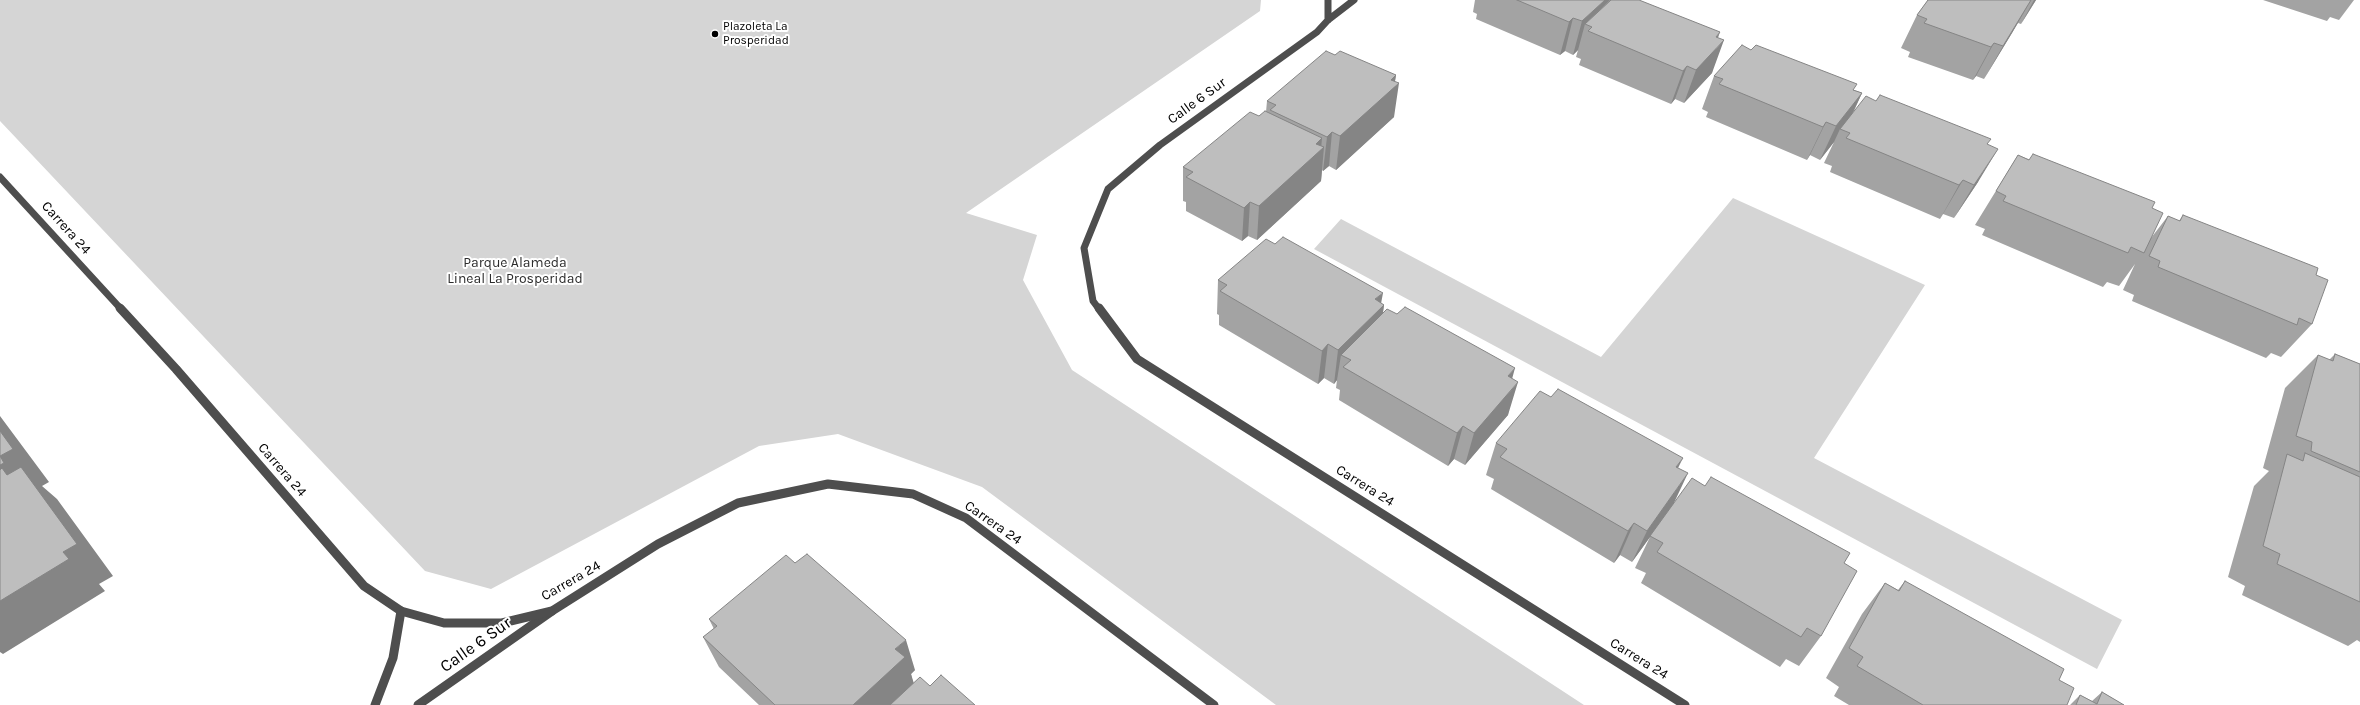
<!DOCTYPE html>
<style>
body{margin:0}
canvas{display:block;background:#fff}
</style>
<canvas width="2360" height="705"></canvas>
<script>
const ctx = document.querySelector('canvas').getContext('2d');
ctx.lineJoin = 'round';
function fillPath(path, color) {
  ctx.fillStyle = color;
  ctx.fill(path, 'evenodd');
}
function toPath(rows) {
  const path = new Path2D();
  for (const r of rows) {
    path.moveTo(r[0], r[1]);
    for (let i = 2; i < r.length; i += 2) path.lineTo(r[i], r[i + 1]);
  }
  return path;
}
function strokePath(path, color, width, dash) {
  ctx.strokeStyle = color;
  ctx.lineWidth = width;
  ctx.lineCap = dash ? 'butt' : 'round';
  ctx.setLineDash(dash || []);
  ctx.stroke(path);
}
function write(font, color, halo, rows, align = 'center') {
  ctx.font = font + ' Karla,sans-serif';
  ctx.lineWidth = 4;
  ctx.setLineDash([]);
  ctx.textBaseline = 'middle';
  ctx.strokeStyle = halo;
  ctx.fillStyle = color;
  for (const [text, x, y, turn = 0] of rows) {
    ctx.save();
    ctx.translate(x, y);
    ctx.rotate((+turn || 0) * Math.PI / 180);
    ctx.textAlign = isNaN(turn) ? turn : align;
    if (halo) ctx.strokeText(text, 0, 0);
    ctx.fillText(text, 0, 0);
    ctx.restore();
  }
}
const green = toPath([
 [0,0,1261,0,1260,11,966,213,1037,235,1023,280,1072,370,1584,705,1276,705,982,487,838,434,759,446,491,589,425,571,0,121],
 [1733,198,1925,285,1814,458,2122,620,2097,669,1314,249,1341,219,1601,357]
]);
const minor = toPath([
 [375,705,393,658,401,611],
 [418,705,552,611]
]);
const tertiaryFar1 = toPath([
 [1328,0,1328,20],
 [0,177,121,309],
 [1099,309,1093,301,1084,248,1108,189,1160,145,1317,32,1328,20,1354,0]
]);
const tertiary = toPath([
 [120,308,176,369,364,586,401,611,444,623,502,623,552,611,658,544,738,503,828,484,913,494,966,518,1214,705],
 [1099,308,1137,359,1685,705]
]);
const wall = toPath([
 [1475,0,1610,0,1718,38,1712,73,1684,103,1675,99,1671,104,1579,65,1581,59,1576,57,1578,50,1573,55,1565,51,1560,55,1476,19,1477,14,1473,12],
 [1928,0,2036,0,2021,24,2018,23,1984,79,1976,76,1973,80,1908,57,1910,52,1901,48,1917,15],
 [2263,0,2354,0,2339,20,2330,17,2327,21],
 [1751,50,1862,93,1853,113,1988,145,1978,182,1954,218,1943,214,1940,219,1830,172,1832,166,1824,163,1834,142,1820,160,1810,155,1807,160,1706,117,1708,112,1702,109,1714,76],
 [1335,55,1396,75,1395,81,1394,117,1336,170,1329,166,1323,171,1322,170,1321,181,1257,240,1248,236,1242,241,1186,211,1186,202,1183,201,1183,167,1259,116,1266,112,1267,101],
 [2018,155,2152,208,2151,238,2168,216,2179,221,2183,215,2316,275,2312,324,2281,357,2271,353,2266,358,2132,301,2134,295,2123,290,2135,264,2119,286,2107,282,2103,287,1982,235,1985,229,1975,225],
 [1218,280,1381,303,1384,305,1383,313,1512,379,1508,415,1465,465,1454,459,1448,466,1339,400,1340,390,1336,388,1337,380,1334,384,1324,378,1318,384,1219,325,1219,315,1217,314],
 [2335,354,2360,364,2360,642,2357,640,2348,646,2242,595,2245,586,2228,577,2254,486,2269,471,2263,468,2285,388,2318,355,2329,360],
 [1496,443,1678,468,1673,504,1705,486,1844,563,1821,636,1799,666,1786,659,1780,667,1641,583,1646,573,1635,568,1650,537,1632,562,1620,555,1614,563,1491,489,1494,479,1486,475],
 [1905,581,2059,680,2067,705,1849,705,1834,696,1839,687,1826,678,1862,614,1885,583,1898,590],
 [709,619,915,670,911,674,913,683,930,686,975,705,759,705,719,667,703,637,714,629],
 [2102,692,2124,705,2070,705,2080,695,2092,701]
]);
const shadedWall = toPath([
 [1605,0,1610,0,1585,24,1578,50,1573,55,1582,21],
 [2031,0,2012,33,1984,79,2003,46],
 [2034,0,2036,0,2021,24],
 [1573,18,1565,51,1560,55,1569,22],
 [1720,32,1713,52,1724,40,1712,73,1684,103,1696,70,1716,37],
 [1994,43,1976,76,1973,80,1991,47],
 [1687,66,1675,99,1671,104,1683,71],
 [1396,75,1394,87,1399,83,1394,117,1336,170,1340,136,1391,80],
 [1862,93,1846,127,1840,129,1834,142,1820,160,1836,126],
 [1826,122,1810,155,1807,160,1823,127],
 [1332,132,1329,166,1323,171,1327,137],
 [1322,138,1321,150,1324,147,1321,181,1257,240,1259,206,1316,144],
 [1998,149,1978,182,1954,218,1974,185],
 [1963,180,1943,214,1940,219,1959,185],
 [1250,202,1248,236,1242,241,1244,208],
 [1383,293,1380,309,1384,305,1379,338,1351,360,1341,355,1337,380,1334,384,1338,350,1375,299],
 [1328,344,1324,378,1318,384,1322,351],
 [1515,368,1508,394,1518,382,1508,415,1465,465,1474,433,1508,376],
 [0,416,49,482,42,486,57,499,113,576,99,584,105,591,3,654,0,652],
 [1463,426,1454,459,1448,466,1457,433],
 [1683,458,1667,490,1676,467],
 [1688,473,1673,505,1632,562,1647,531],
 [1634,523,1620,555,1614,563,1628,531],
 [906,640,915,670,911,674,915,687,895,705,853,705,895,649]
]);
const building = toPath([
 [1517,0,1605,0,1582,21,1573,18,1569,22,1517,0],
 [1611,0,1639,0,1720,32,1716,37,1724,40,1696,70,1687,66,1683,71,1588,31,1592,27,1585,24,1611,0],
 [1928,0,2031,0,2003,46,1994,43,1991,47,1924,23,1927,19,1917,15,1928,0],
 [1742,45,1751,50,1756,45,1857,84,1853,90,1862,93,1836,126,1826,122,1823,127,1719,84,1723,79,1714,76,1742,45],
 [1326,51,1335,55,1340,51,1396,75,1391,80,1399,83,1340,136,1332,132,1327,137,1270,110,1276,105,1267,101,1326,51],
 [1880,95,1991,139,1987,144,1998,149,1974,185,1963,180,1959,185,1846,138,1850,133,1840,129,1866,96,1876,101,1880,95],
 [1265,111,1322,138,1316,144,1324,147,1259,206,1250,202,1244,208,1186,177,1193,172,1183,167,1250,112,1259,116,1265,111],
 [2033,154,2155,202,2152,208,2163,213,2144,253,2131,247,2128,253,2003,201,2006,196,1996,191,2018,155,2029,160,2033,154],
 [2183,215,2318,268,2316,275,2328,280,2312,324,2299,318,2297,325,2158,267,2160,261,2149,256,2168,216,2180,221,2183,215],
 [1283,237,1383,293,1375,299,1384,305,1338,350,1328,344,1322,351,1220,291,1227,285,1218,280,1266,239,1275,244,1283,237],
 [1405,307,1515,368,1508,376,1518,382,1474,433,1463,426,1457,433,1343,367,1351,360,1341,355,1387,309,1397,314,1405,307],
 [2335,354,2360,364,2360,472,2311,451,2312,442,2296,436,2318,355,2333,361,2335,354],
 [1558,389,1683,458,1676,467,1688,473,1647,531,1634,523,1628,531,1500,457,1507,449,1496,443,1540,391,1551,397,1558,389],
 [0,431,13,449,0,456,4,463,0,465,0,431],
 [2305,453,2360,477,2360,602,2277,564,2280,554,2263,546,2287,454,2303,461,2305,453],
 [21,467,77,544,63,552,69,559,0,601,0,470,2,468,7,475,21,467],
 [1711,477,1850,553,1844,563,1857,571,1821,636,1807,628,1801,637,1657,552,1663,543,1650,536,1692,478,1705,486,1711,477],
 [807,554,906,640,895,649,905,657,853,705,775,705,703,637,717,626,709,619,786,555,795,563,807,554],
 [1905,581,2064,669,2059,680,2074,688,2067,705,1923,705,1857,666,1863,657,1849,648,1885,583,1899,591,1905,581],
 [941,675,975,705,890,705,920,677,930,686,941,675],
 [2102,692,2124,705,2076,705,2080,695,2097,704,2102,692]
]);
const markers = [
 [715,34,4,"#000"]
];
const farPoinames = [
 ["Plazoleta La",723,27],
 ["Prosperidad",723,41]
];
const streetNames = [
 ["Calle 6 Sur",1197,101,-36],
 ["Carrera 24",66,228,48],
 ["Carrera 24",282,470,49],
 ["Carrera 24",1365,486,32],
 ["Carrera 24",993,523,35],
 ["Carrera 24",571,581,-30],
 ["Carrera 24",1639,659,32]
];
const parkNames = [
 ["Parque Alameda",515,263],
 ["Lineal La Prosperidad",515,279]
];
const nearStreetnames = [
 ["Calle 6 Sur",476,645,-35]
];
fillPath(green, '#d5d5d5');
strokePath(minor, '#4e4e4e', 9);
strokePath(tertiaryFar1, '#4e4e4e', 7);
strokePath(tertiary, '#4e4e4e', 9);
fillPath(wall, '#a3a3a3');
fillPath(shadedWall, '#858585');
fillPath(building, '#bebebe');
strokePath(building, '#858585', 1);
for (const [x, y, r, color] of markers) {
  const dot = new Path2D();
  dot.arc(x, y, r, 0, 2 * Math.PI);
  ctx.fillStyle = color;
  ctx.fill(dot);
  strokePath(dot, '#fff', 1.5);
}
write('12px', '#000', '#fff', farPoinames, 'left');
write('14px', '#000', '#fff', streetNames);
write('14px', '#2c2c2c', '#fff', parkNames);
write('17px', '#000', '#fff', nearStreetnames);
</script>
